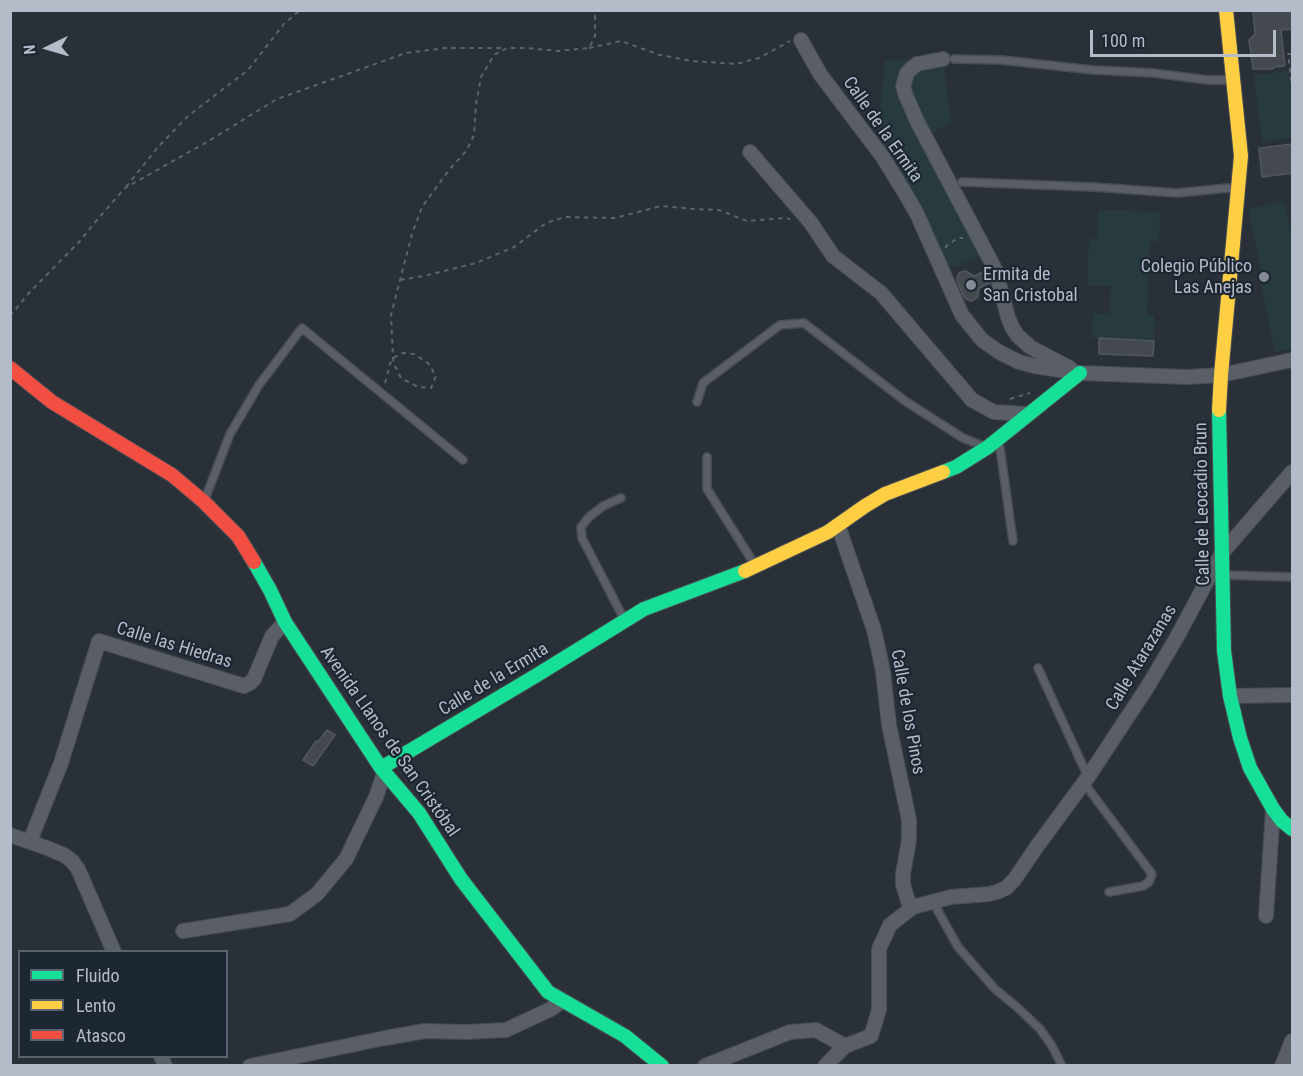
<!DOCTYPE html>
<meta charset="utf-8">
<style>
body{margin:0}
#map{position:relative;width:1303px;height:1076px;overflow:hidden;background:#2a3038;font-family:"Roboto Condensed",sans-serif}
canvas{display:block}
.frame{position:absolute;inset:0;border:12px solid #b4bcc9;pointer-events:none}
.legend{position:absolute;left:18px;top:950px;width:210px;height:108px;box-sizing:border-box;background:#1d2633;border:2px solid #59626f;margin:0;padding:8px 10px;list-style:none;font-size:18px;color:#b4bcc9}
.legend li{display:flex;align-items:center;gap:12px;height:30px}
.legend b{width:30px;border:2px solid #59626f}
.north{position:absolute;left:18px;top:18px;width:60px;height:60px;-webkit-text-stroke:4px #1d2633;paint-order:stroke;rotate:265deg;font-size:16px;font-weight:700;line-height:24px;text-align:center;color:#b4bcc9}
.north::after{content:'';display:block;margin:auto;width:21px;height:27px;background:#b4bcc9;clip-path:polygon(50% 0,100% 100%,50% 72%,0 100%)}
.scale{position:absolute;left:1090px;top:30px;width:186px;height:27px;box-sizing:border-box;border:3px solid #b4bcc9;border-top:0;padding-left:8px;font-size:18px;line-height:21px;white-space:nowrap;color:#b4bcc9;-webkit-text-stroke:4px #1d2633;paint-order:stroke}
</style>
<div id="map">
<canvas width="1303" height="1076"></canvas>
<div class="frame"></div>
<ul class="legend">
<li><b style="height:8px;background:#16e098"></b>Fluido</li>
<li><b style="height:8px;background:#ffcf43"></b>Lento</li>
<li><b style="height:8px;background:#f24e42"></b>Atasco</li>
</ul>
<div class="north">N</div>
<div class="scale">100 m</div>
</div>
<script>
const ctx = document.querySelector('canvas').getContext('2d');
ctx.lineJoin = 'round';
function fillPath(path, color) {
  ctx.fillStyle = color;
  ctx.fill(path, 'evenodd');
}
function toPath(rows) {
  const path = new Path2D();
  for (const r of rows) {
    path.moveTo(r[0], r[1]);
    for (let i = 2; i < r.length; i += 2) path.lineTo(r[i], r[i + 1]);
  }
  return path;
}
function strokePath(path, color, width, dash) {
  ctx.strokeStyle = color;
  ctx.lineWidth = width;
  ctx.lineCap = dash ? 'butt' : 'round';
  ctx.setLineDash(dash || []);
  ctx.stroke(path);
}
function write(font, color, halo, rows, align = 'center') {
  ctx.font = font + ' "Roboto Condensed",sans-serif';
  ctx.lineWidth = 4.5;
  ctx.setLineDash([]);
  ctx.textBaseline = 'middle';
  ctx.strokeStyle = halo;
  ctx.fillStyle = color;
  for (const [text, x, y, turn = 0] of rows) {
    ctx.save();
    ctx.translate(x, y);
    ctx.rotate((+turn || 0) * Math.PI / 180);
    ctx.textAlign = isNaN(turn) ? turn : align;
    if (halo) ctx.strokeText(text, 0, 0);
    ctx.fillText(text, 0, 0);
    ctx.restore();
  }
}
const green = toPath([
 [943,59,951,121,926,138,987,254,943,271,876,149,885,60],
 [1289,71,1292,101,1292,138,1262,142,1254,75],
 [1284,201,1292,238,1292,349,1275,352,1260,280,1263,278,1248,209],
 [1098,210,1160,212,1159,241,1150,241,1147,315,1155,315,1154,341,1092,338,1093,313,1109,314,1111,286,1087,285,1089,239,1097,239]
]);
const building = toPath([
 [1253,10,1293,10,1293,29,1281,30,1285,66,1274,67,1272,69,1253,69,1249,40,1255,34,1253,10],
 [1293,144,1293,173,1262,177,1259,148,1293,144],
 [966,271,974,276,985,271,990,283,979,288,978,297,974,300,971,301,966,299,963,295,958,283,957,278,959,273,961,272,966,271],
 [1099,338,1154,341,1153,356,1099,354,1099,338],
 [327,730,335,735,313,766,303,760,316,741,318,742,327,730]
]);
const path = toPath([
 [589,48,621,41,660,55,692,61,736,64,759,58,790,41],
 [1292,54,1288,54,1292,87],
 [126,187,159,146,188,116,248,70,284,24,300,10],
 [946,248,946,246,958,238,963,238],
 [400,280,424,276,476,263,514,247,546,223,565,217,615,218,661,206,694,209,719,210,747,221,785,218,790,219],
 [10,316,29,293,79,242,96,221,125,188,207,142,277,99,406,53,445,48,504,48],
 [385,383,390,364,393,358,403,353,414,354,428,363,436,376,431,388,418,387,401,378,394,364,393,358,391,315,412,234,422,207,449,170,467,150,474,135,476,104,481,77,494,55,507,48,527,48,558,51,589,48,595,36,595,10],
 [1010,399,1030,393]
]);
const lane = toPath([
 [954,59,1002,60,1093,70,1153,73,1208,80,1232,80],
 [962,182,1093,187,1178,193,1228,188,1236,190],
 [697,402,703,383,780,325,804,323,905,401,963,438,986,447],
 [997,443,1000,448,1013,541],
 [707,457,707,489,755,565],
 [621,498,603,506,589,517,581,527,582,538,624,619],
 [205,499,230,434,259,385,302,328,463,460],
 [1224,575,1292,577],
 [1038,668,1088,777],
 [1084,783,1152,874,1149,882,1143,886,1109,892],
 [933,902,958,947,995,989,1017,1007,1040,1029,1052,1046,1062,1066]
]);
const street = toPath([
 [801,40,820,74,882,156,905,193,917,214,962,315,982,340,999,352,1019,362,1034,366,1080,373,1187,377,1221,375,1292,360],
 [943,59,917,64,912,68,907,73,905,80,903,86,906,96,918,123,995,269,1008,317,1012,327,1017,335,1030,347,1070,368],
 [750,152,811,223,833,256,881,293,972,400,994,412,1027,414],
 [838,525,874,630,879,652,883,672,889,725,909,820,909,840,903,874,903,884,908,901,913,907],
 [1230,696,1292,695],
 [10,835,47,848,64,855,72,861,78,869,114,952],
 [30,841,61,763,99,641,244,686,250,683,254,679,272,636,285,622],
 [1266,916,1273,809],
 [183,931,290,914,317,894,346,859,376,797,384,773],
 [161,1056,165,1066],
 [250,1066,385,1038,425,1031,466,1032,506,1030,551,1009,562,1001],
 [705,1066,790,1032,816,1030,845,1046],
 [825,1066,845,1046,871,1036,879,1010,879,949,890,925,913,907,951,897,989,894,997,892,1006,888,1014,880,1038,845,1088,777,1148,686,1177,637,1222,553,1292,472],
 [1282,1066,1292,1041]
]);
const fast = toPath([
 [1219,410,1224,651,1230,696,1240,738,1250,768,1273,809,1282,821,1292,829],
 [943,472,956,467,988,447,1080,373],
 [254,562,270,590,285,622,381,768,419,813,461,879,548,992,625,1036,662,1066],
 [381,768,537,675,644,609,745,571]
]);
const slow = toPath([
 [1219,410,1221,375,1241,156,1226,10],
 [745,571,828,532,865,506,885,494,943,472]
]);
const jam = toPath([
 [10,368,52,402,172,475,204,502,238,536,254,562]
]);
const markers = [
 [1264,277,6,"#848b96"],
 [971,285,6,"#848b96"]
];
const streetNames = [
 ["Calle de la Ermita",882,130,55],
 ["Calle de Leocadio Brun",1203,504,-91],
 ["Calle las Hiedras",174,646,17],
 ["Calle Atarazanas",1142,658,-59],
 ["Calle de la Ermita",494,680,-31],
 ["Calle de los Pinos",907,712,80],
 ["Avenida Llanos de San Cristóbal",389,742,55]
];
const poiNames = [
 ["Colegio Público",1252,267],
 ["Las Anejas",1252,288],
 ["Ermita de",983,275,"left"],
 ["San Cristobal",983,296,"left"]
];
fillPath(green, '#273a3e');
fillPath(building, '#444950');
strokePath(building, '#52575f', 1.5);
strokePath(lane, '#484c53', 10);
strokePath(street, '#484c53', 16);
strokePath(fast, '#484c53', 16);
strokePath(slow, '#484c53', 16);
strokePath(jam, '#484c53', 16);
strokePath(path, '#5d636a', 2, [4.5, 4.5]);
strokePath(lane, '#5a5e66', 7);
strokePath(street, '#5a5e66', 14);
strokePath(fast, '#16e098', 14);
strokePath(slow, '#ffcf43', 14);
strokePath(jam, '#f24e42', 14);
for (const [x, y, r, color] of markers) {
  const dot = new Path2D();
  dot.arc(x, y, r, 0, 2 * Math.PI);
  ctx.fillStyle = color;
  ctx.fill(dot);
  strokePath(dot, '#1d2633', 2);
}
write('18px', '#b4bcc9', '#1d2633', streetNames);
write('18px', '#b4bcc9', '#1d2633', poiNames, 'right');
</script>
